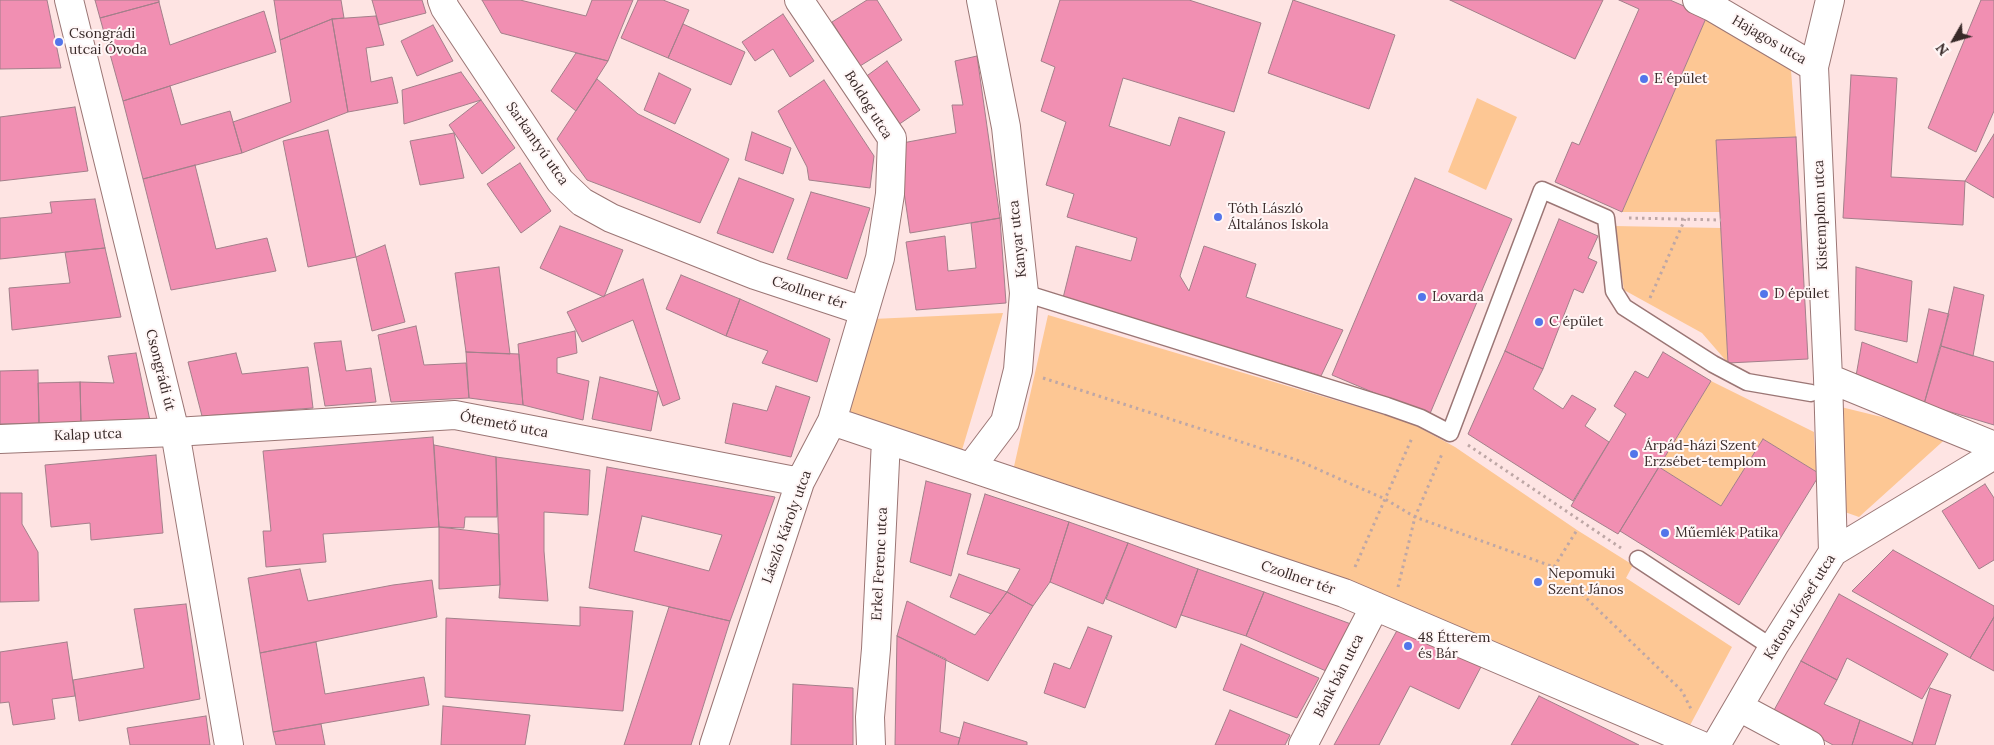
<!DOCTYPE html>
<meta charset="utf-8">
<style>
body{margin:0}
#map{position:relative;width:1994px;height:745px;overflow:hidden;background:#fee4e3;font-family:Lora,serif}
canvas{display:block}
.north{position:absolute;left:1929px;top:15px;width:50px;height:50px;-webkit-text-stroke:4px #fff6f6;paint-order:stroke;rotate:232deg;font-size:14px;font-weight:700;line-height:20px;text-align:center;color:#382928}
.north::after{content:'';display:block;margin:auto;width:18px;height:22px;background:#382928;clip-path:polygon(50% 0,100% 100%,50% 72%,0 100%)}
</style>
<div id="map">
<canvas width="1994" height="745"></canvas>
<div class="north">N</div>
</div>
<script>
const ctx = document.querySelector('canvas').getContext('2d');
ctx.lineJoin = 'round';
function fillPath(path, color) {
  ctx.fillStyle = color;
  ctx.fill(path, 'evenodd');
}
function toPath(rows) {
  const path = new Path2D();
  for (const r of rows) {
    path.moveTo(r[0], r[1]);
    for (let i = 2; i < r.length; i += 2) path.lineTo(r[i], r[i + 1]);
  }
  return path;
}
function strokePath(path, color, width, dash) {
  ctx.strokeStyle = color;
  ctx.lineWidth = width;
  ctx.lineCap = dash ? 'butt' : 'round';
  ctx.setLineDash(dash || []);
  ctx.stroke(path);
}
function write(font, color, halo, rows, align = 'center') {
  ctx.font = font + ' Lora,serif';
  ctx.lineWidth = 4;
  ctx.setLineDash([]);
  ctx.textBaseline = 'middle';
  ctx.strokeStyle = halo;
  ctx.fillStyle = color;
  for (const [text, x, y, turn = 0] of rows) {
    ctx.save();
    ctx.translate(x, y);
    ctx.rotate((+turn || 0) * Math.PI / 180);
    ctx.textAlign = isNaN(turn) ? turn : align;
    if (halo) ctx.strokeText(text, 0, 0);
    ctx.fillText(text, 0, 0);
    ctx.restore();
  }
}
const green = toPath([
 [1707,16,1791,70,1796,137,1716,141,1720,212,1622,212],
 [1477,98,1517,117,1486,190,1448,172],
 [1614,226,1721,228,1728,363,1702,333,1624,290],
 [1003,313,962,450,850,412,873,319],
 [1048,315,1409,422,1455,447,1577,530,1633,565,1626,578,1732,647,1688,729,1013,471],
 [1711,381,1814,432,1815,453,1820,474,1763,439,1721,506,1659,467],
 [1841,407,1951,434,1859,517,1842,511]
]);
const building = toPath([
 [0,0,47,0,61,68,0,69,0,0],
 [95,0,159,0,159,2,100,18,95,0],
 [274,0,341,0,344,18,332,19,280,40,274,0],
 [372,0,422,0,426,13,379,25,372,0],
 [482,0,520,0,586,16,592,0,633,0,608,61,501,33,482,0],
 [638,0,663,0,689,10,668,58,621,38,638,0],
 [867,0,877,0,902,40,860,66,832,22,867,0],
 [1060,0,1189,0,1261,23,1234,112,1123,78,1109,126,1170,146,1179,117,1225,132,1180,276,1189,291,1204,246,1256,264,1246,297,1343,330,1321,376,1063,298,1076,246,1131,261,1137,238,1067,217,1074,194,1046,185,1066,122,1041,111,1055,67,1041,61,1060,0],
 [1293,0,1395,35,1369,109,1268,73,1293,0],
 [1450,0,1603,0,1575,59,1450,0],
 [1619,0,1670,0,1707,16,1622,212,1555,182,1572,142,1579,145,1639,9,1619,0],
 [1981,0,1994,0,1994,111,1976,152,1928,128,1981,0],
 [159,2,170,45,264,11,276,52,123,101,100,18,159,2],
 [783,14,814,61,790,77,773,49,755,61,742,42,783,14],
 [376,16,384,45,366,48,371,82,392,77,398,103,348,112,332,19,376,16],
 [332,19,348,112,242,153,233,122,291,102,280,40,332,19],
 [683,24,745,52,731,85,668,58,683,24],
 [433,25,453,61,417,76,401,41,433,25],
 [576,53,608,61,576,111,551,91,576,53],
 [977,56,1000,218,910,233,897,144,956,133,952,105,963,105,955,61,977,56],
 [887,61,920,110,898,125,864,78,887,61],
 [461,72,481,100,404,124,402,90,461,72],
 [659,73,691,89,675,124,644,110,659,73],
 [1851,75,1897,78,1891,177,1965,181,1963,225,1843,218,1851,75],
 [597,79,638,114,729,159,700,223,587,180,557,139,597,79],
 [824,80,874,156,870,188,809,180,807,167,778,111,824,80],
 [170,86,181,125,230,111,242,153,143,179,123,101,170,86],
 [481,100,515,148,482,174,449,125,481,100],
 [75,107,88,171,0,181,0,117,75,107],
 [328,130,356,257,308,267,283,141,328,130],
 [752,132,791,148,783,174,745,160,752,132],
 [454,133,464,178,420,185,410,141,454,133],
 [1994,134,1994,198,1965,181,1994,134],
 [1796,137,1808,359,1728,363,1716,140,1796,137],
 [520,163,551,211,521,233,487,184,520,163],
 [195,165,216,249,267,238,276,271,171,290,143,179,195,165],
 [739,178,794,199,773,253,717,233,739,178],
 [1415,178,1512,219,1429,416,1332,375,1415,178],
 [811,192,870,208,847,279,787,259,811,192],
 [95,199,105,248,0,259,0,218,52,213,50,202,95,199],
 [1000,218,1006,303,916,310,906,242,945,236,948,271,976,268,971,223,1000,218],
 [1559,219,1598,236,1588,258,1597,262,1583,293,1574,289,1543,369,1505,351,1559,219],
 [560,226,623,250,604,297,540,268,560,226],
 [385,245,405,322,372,331,356,257,385,245],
 [105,248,121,317,12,330,9,288,70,283,65,252,105,248],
 [499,267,510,354,466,352,455,273,499,267],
 [1856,267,1912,281,1907,342,1855,330,1856,267],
 [681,275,740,299,726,336,666,309,681,275],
 [643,279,680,399,663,406,633,320,582,342,567,312,643,279],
 [1954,287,1984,295,1973,356,1941,346,1954,287],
 [740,299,830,339,817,382,762,363,768,351,726,336,740,299],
 [1929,309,1949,314,1924,404,1856,376,1862,342,1917,363,1929,309],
 [416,326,424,365,466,363,469,398,391,402,378,335,416,326],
 [575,331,577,353,557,358,557,373,589,381,583,420,523,405,518,344,575,331],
 [341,341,346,371,371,368,376,402,325,406,314,343,341,341],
 [1941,346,1994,362,1994,425,1924,404,1941,346],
 [1505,351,1543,369,1533,389,1563,409,1572,395,1596,409,1585,426,1609,442,1573,501,1468,434,1505,351],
 [466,352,519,354,523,405,469,398,466,352],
 [1663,352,1711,381,1618,534,1571,506,1626,414,1614,406,1635,371,1648,378,1663,352],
 [136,353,150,421,81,423,80,382,114,383,108,356,136,353],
 [236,353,242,374,308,367,313,408,202,416,188,362,236,353],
 [38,370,39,423,0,424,0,371,38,370],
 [600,377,658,392,651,431,592,419,600,377],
 [80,382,81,423,39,423,38,383,80,382],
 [776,386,810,397,791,457,725,443,733,403,767,411,776,386],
 [433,437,439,527,323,534,326,562,266,567,263,531,271,531,263,451,433,437],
 [1763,439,1820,474,1739,605,1620,531,1659,467,1721,506,1763,439],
 [434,445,496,457,497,517,465,517,464,528,439,527,434,445],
 [156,455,163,533,91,540,90,523,51,527,45,465,156,455],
 [496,457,590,470,588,515,544,512,544,551,548,601,499,598,500,585,496,457],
 [607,467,775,497,730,621,589,588,607,467],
 [642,516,722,535,709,571,634,551,642,516],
 [926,481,971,494,951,576,910,562,926,481],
 [1985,484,1994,498,1994,560,1979,569,1942,511,1985,484],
 [0,493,22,493,22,524,38,552,39,601,0,602,0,493],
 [985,494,1069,522,1050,582,1033,606,1007,592,1020,569,967,554,985,494],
 [1069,522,1128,543,1103,604,1050,582,1069,522],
 [439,527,499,534,500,585,439,589,439,527],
 [1128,543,1198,569,1176,628,1106,599,1128,543],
 [1893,550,1994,606,1994,617,1970,658,1852,591,1893,550],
 [300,569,308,601,393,585,432,580,437,617,260,653,248,578,300,569],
 [1198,569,1264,592,1246,636,1181,615,1198,569],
 [959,574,1007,592,991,614,950,597,959,574],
 [1007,592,1033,606,988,681,897,636,907,601,975,635,1007,592],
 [1264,592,1351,624,1326,671,1246,636,1264,592],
 [1839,594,1948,654,1922,699,1847,658,1837,680,1801,661,1839,594],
 [186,604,200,699,79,721,73,680,144,668,134,609,186,604],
 [580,607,633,611,623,711,445,697,446,618,580,626,580,607],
 [669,607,730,621,691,745,624,745,669,607],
 [1994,617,1994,671,1970,658,1994,617],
 [1400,625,1483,663,1459,709,1410,686,1379,745,1334,745,1400,625],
 [1088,627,1112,636,1085,708,1044,693,1054,663,1070,669,1088,627],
 [897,636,946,659,940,732,960,738,958,745,895,745,897,636],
 [67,642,75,696,52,699,55,719,13,725,9,702,0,703,0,652,67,642],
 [316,642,325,694,424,677,429,705,273,732,260,653,316,642],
 [1241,644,1319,678,1297,718,1223,690,1241,644],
 [1801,661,1837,680,1824,704,1860,720,1852,745,1833,745,1773,712,1801,661],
 [793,684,853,688,853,745,791,745,793,684],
 [1930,688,1951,695,1935,745,1912,745,1930,688],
 [1539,696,1639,745,1511,745,1539,696],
 [443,706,530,715,525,745,441,745,443,706],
 [1230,710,1290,735,1285,745,1215,745,1230,710],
 [206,716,210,745,130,745,127,728,206,716],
 [1860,720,1913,743,1912,745,1852,745,1860,720],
 [964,722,1027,742,1027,745,958,745,964,722],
 [321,724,325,745,276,745,273,732,321,724]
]);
const path = toPath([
 [1629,218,1721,220],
 [1650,298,1685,219],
 [1043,378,1297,460,1385,499,1415,517,1554,567,1682,691,1692,711],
 [1468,445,1621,548],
 [1355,567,1412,438],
 [1554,567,1577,530],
 [1398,587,1415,517,1442,454]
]);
const service = toPath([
 [1024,293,1387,406,1421,418,1450,433,1542,190,1606,218,1614,291,1624,307,1713,364,1747,382,1811,393],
 [1638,559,1773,648]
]);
const minor = toPath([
 [442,0,445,8,560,181,582,202,611,218,755,275,864,311],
 [1697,0,1712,7,1814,67],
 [1830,0,1814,67,1828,378,1833,552],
 [1828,378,1994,446],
 [832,421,1344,593,1700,745],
 [0,439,175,432,455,415,800,482],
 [971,467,1005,422,1018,370,1024,293,1006,127,981,0],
 [1739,707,1810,745],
 [714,745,800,482,832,421,880,258,890,194,892,138,799,0],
 [871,745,870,717,876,649,886,440],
 [1303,745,1375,606],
 [1716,745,1775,644,1833,552,1994,455]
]);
const tertiary = toPath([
 [69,0,175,432,229,745]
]);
const markers = [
 [59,42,5,"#5375ea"],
 [1644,79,5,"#5375ea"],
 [1218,217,5,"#5375ea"],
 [1764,294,5,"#5375ea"],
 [1422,297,5,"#5375ea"],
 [1539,322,5,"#5375ea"],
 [1634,454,5,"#5375ea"],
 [1665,533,5,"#5375ea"],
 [1538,582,5,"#5375ea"],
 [1408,646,5,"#5375ea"]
];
const poiNames = [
 ["Csongrádi",69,34],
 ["utcai Óvoda",69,50],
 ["E épület",1654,79],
 ["Tóth László",1228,209],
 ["Általános Iskola",1228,225],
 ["D épület",1774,294],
 ["Lovarda",1432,297],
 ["C épület",1549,322],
 ["Árpád-házi Szent",1644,446],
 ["Erzsébet-templom",1644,462],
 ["Műemlék Patika",1675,533],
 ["Nepomuki",1548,574],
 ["Szent János",1548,590],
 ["48 Étterem",1418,638],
 ["és Bár",1418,654]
];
const streetNames = [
 ["Hajagos utca",1769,40,30],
 ["Boldog utca",868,105,58],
 ["Sarkantyú utca",537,144,55],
 ["Kistemplom utca",1821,215,-92],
 ["Kanyar utca",1018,239,-96],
 ["Czollner tér",809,293,18],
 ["Csongrádi út",160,370,76],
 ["Ótemető utca",504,425,11],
 ["Kalap utca",88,435,-2],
 ["László Károly utca",787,527,-70],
 ["Erkel Ferenc utca",880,564,-87],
 ["Czollner tér",1298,578,19],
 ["Katona József utca",1800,607,-58],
 ["Bánk bán utca",1339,676,-63]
];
fillPath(green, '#fdc794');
fillPath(building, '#f18fb2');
strokePath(building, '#a37f8a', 1);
strokePath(service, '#9b7675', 19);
strokePath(minor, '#9b7675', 30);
strokePath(tertiary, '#9b7675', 30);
strokePath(path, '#bea7a6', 3, [2.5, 4]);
strokePath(service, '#fff', 16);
strokePath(minor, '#fff', 28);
strokePath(tertiary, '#fff', 28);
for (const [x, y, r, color] of markers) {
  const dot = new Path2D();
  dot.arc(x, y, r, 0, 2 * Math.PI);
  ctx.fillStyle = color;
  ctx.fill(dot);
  strokePath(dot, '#fff6f6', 2);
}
write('14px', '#382928', '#fff6f6', poiNames, 'left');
write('14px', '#382928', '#fff6f6', streetNames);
</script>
